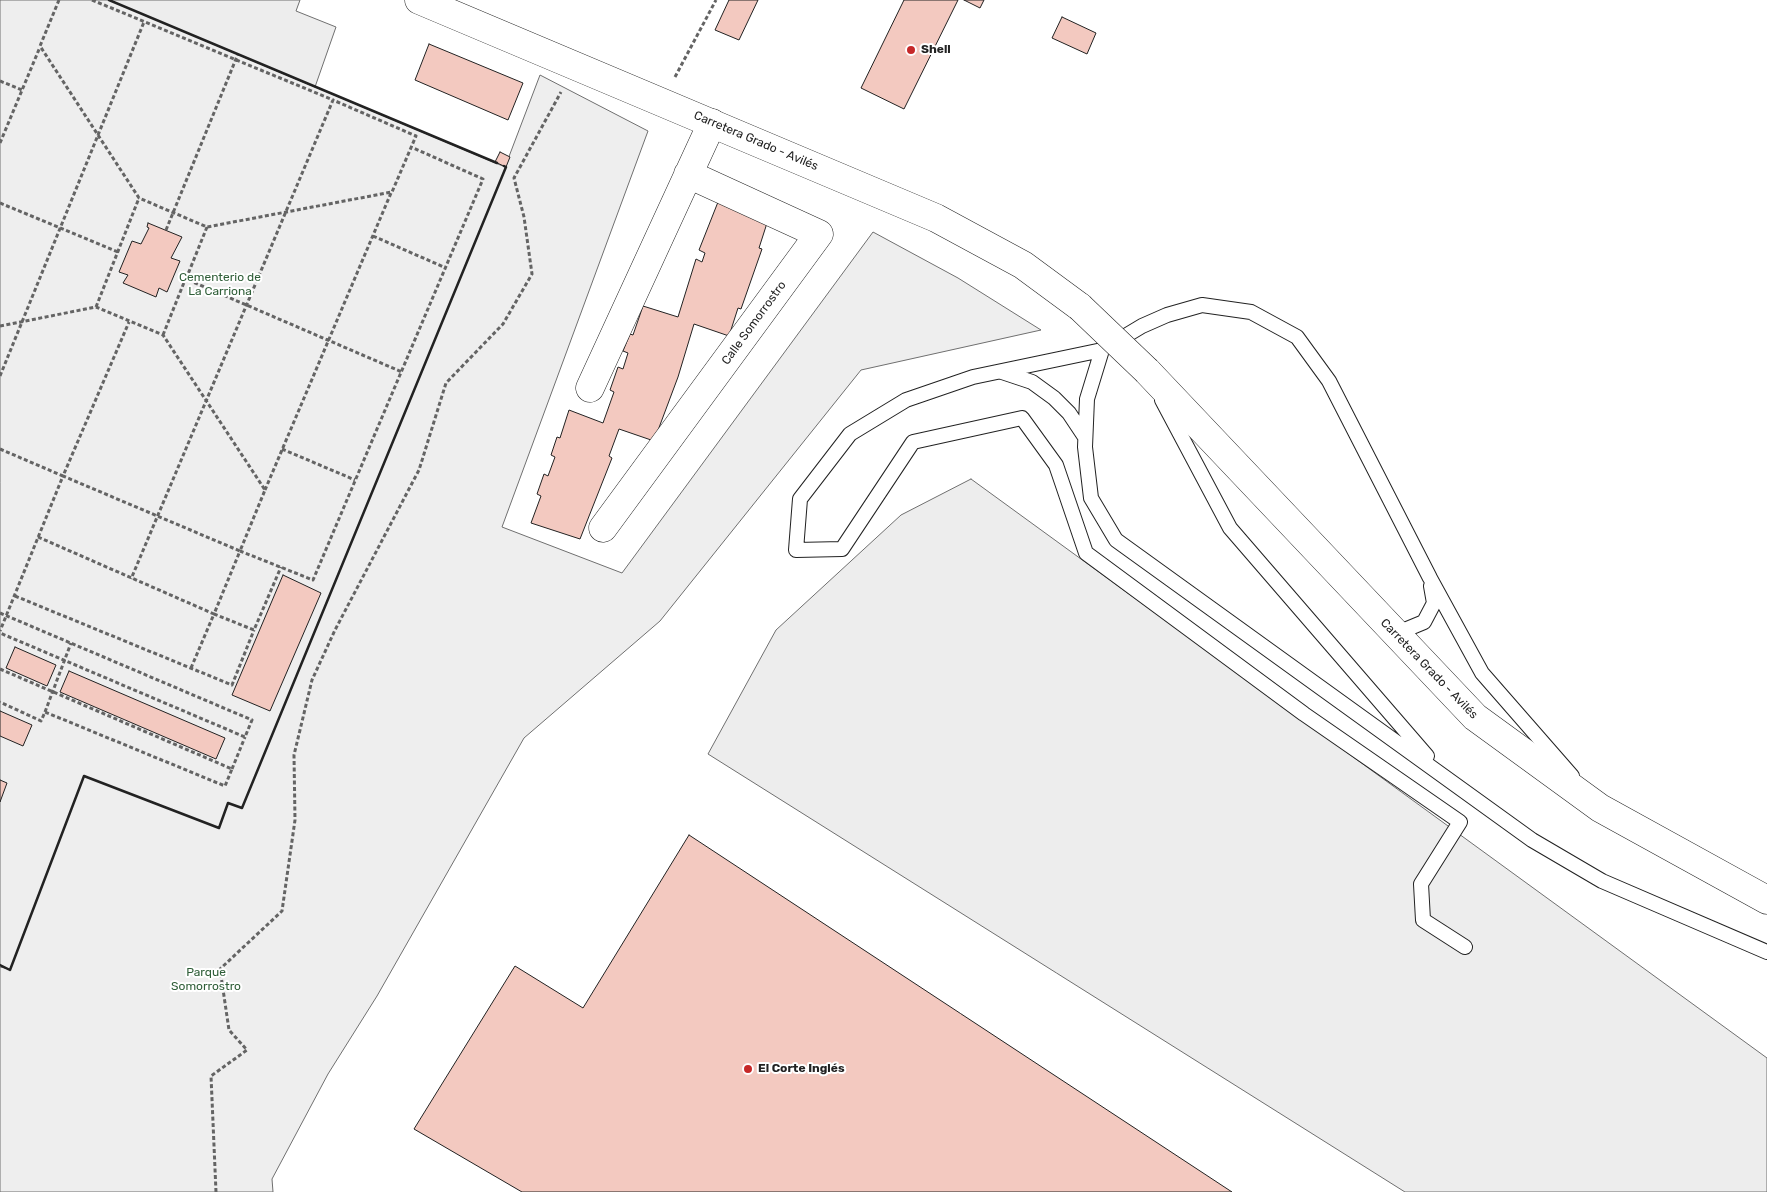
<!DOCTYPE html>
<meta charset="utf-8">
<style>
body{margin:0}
canvas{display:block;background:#fff}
</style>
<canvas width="1767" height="1192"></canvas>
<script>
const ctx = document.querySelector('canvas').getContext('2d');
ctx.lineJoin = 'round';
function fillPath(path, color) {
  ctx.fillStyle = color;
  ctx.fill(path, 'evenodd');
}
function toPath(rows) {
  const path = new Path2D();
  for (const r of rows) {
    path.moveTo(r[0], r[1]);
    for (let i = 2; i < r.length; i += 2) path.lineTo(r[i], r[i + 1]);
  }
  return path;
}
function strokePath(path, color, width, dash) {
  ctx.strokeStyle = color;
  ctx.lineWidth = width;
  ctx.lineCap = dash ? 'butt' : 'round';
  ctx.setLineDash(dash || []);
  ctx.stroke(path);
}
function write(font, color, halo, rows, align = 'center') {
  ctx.font = font + ' Rubik,sans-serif';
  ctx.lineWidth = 4;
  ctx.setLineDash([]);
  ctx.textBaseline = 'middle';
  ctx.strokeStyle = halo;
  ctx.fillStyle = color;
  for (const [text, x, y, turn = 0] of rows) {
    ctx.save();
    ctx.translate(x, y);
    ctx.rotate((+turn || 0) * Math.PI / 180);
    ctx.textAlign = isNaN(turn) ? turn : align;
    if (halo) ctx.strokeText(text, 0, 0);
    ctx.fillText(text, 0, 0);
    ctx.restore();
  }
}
const green = toPath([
 [0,0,109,0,505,167,540,75,648,131,502,527,622,573,873,232,958,278,1041,330,861,370,660,621,524,738,377,996,328,1074,272,1179,273,1192,0,1192,0,967,5,968,0,965,0,0]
]);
const parking = toPath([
 [109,0,300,0,296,11,336,27,315,87,109,0],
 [971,479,1767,1058,1767,1192,1405,1192,708,754,776,630,901,515,971,479]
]);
const building = toPath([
 [729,0,758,0,739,40,715,30,729,0],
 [904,0,958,0,904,109,861,88,904,0],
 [964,0,984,0,980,8,964,0],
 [1062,17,1096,33,1087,54,1052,38,1062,17],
 [429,44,523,83,508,120,415,80,429,44],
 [500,152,510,157,506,167,495,162,500,152],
 [718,202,768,220,759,248,762,249,741,309,738,308,729,336,694,324,678,377,654,441,619,429,609,456,612,458,580,539,531,523,541,496,537,494,544,474,548,476,555,457,551,455,557,437,560,438,569,410,603,423,614,392,610,390,618,367,623,369,628,353,623,351,630,334,633,335,643,306,678,317,696,259,702,262,705,253,699,250,718,202],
 [148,223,182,237,171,258,180,261,167,292,159,288,156,297,123,283,128,275,119,272,132,241,141,244,149,228,147,227,148,223],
 [283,575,321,593,270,711,232,695,283,575],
 [15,647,56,665,47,686,6,668,15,647],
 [69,671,225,738,216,759,60,692,69,671],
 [0,711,32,725,23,746,0,736,0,711],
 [0,780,7,783,0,802,0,780],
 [689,835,1232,1192,522,1192,414,1129,515,966,583,1008,689,835]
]);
const path = toPath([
 [59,0,40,46,139,198,207,227,392,192,416,136,333,100],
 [92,0,333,100,131,579],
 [675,77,716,0],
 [0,81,22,90],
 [0,143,40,47],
 [0,203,118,252],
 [207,227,186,279,402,372],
 [166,230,238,54],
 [373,236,446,268],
 [96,307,139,198],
 [0,326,96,307,163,335,265,490,240,551,63,476,0,631],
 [163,335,185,280],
 [0,376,144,22],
 [0,449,63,476,129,322],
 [282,449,355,480],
 [265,490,391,193],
 [38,537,214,614,240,551,313,580,483,179,411,147],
 [15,596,232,685,254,630],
 [0,613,252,720,245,737,0,633],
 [191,668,214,614,254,630,281,567],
 [0,669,232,769,225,786,45,712,41,721,0,702],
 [45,712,71,643],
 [232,769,245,737],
 [216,1192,211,1076,247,1050,229,1030,220,969,282,911,295,820,294,755,312,680,335,630,419,470,446,383,503,324,532,274,524,217,514,178,561,92]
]);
const lane = toPath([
 [1102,350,1087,399,1085,447,1091,498,1116,540,1532,840,1602,881,1767,952],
 [1002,372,1032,382,1054,398,1069,413,1085,437],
 [1162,400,1230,528,1427,756],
 [1395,634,1424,622,1434,603,1431,586],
 [1465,947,1423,920,1421,884,1460,822,1304,714,1086,553,1056,465,1022,418,913,442,842,549,796,550,800,499,850,434,906,400,973,377,1102,350,1142,326,1167,315,1202,305,1251,312,1297,337,1329,381,1430,578,1482,673,1572,776]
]);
const street = toPath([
 [590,388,712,123],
 [603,528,819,234,688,174]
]);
const secondary = toPath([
 [419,0,936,218,1023,265,1080,307],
 [1147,371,1475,717,1600,808,1767,900]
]);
const secondaryBridge = toPath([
 [1080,307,1147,371]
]);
const wall = toPath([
 [109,0,497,163],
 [0,965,10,970,84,776,219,828,228,803,242,808,506,167,504,166]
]);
const markers = [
 [911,50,5,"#c62828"],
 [748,1069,5,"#c62828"]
];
const poiNames = [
 ["Shell",921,50],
 ["El Corte Inglés",758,1069]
];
const streetNames = [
 ["Carretera Grado - Avilés",756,141,23],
 ["Calle Somorrostro",754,323,-54],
 ["Carretera Grado - Avilés",1429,669,46]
];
const parkNames = [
 ["Cementerio de",220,278],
 ["La Carriona",220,292],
 ["Parque",206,973],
 ["Somorrostro",206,987]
];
fillPath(green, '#eee');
strokePath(green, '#6f6f6f', 1);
fillPath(parking, '#ededed');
strokePath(parking, '#6f6f6f', 1);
fillPath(building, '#f3c9c0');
strokePath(building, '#222', 1);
strokePath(lane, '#222', 16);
strokePath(street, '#222', 29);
strokePath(secondary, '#222', 29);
strokePath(path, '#646464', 3, [4, 2.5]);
strokePath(lane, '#fff', 14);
strokePath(street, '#fff', 28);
strokePath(secondary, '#fff', 28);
strokePath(secondaryBridge, '#222', 29, []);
strokePath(secondaryBridge, '#fff', 28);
strokePath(wall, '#222', 2.5);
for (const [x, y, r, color] of markers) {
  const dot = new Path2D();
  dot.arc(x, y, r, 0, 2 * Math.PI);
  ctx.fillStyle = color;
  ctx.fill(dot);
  strokePath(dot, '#fff', 2);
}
write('bold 12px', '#222', '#fff', poiNames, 'left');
write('12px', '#222', '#fff', streetNames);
write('12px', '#2f5e38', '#fff', parkNames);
</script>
